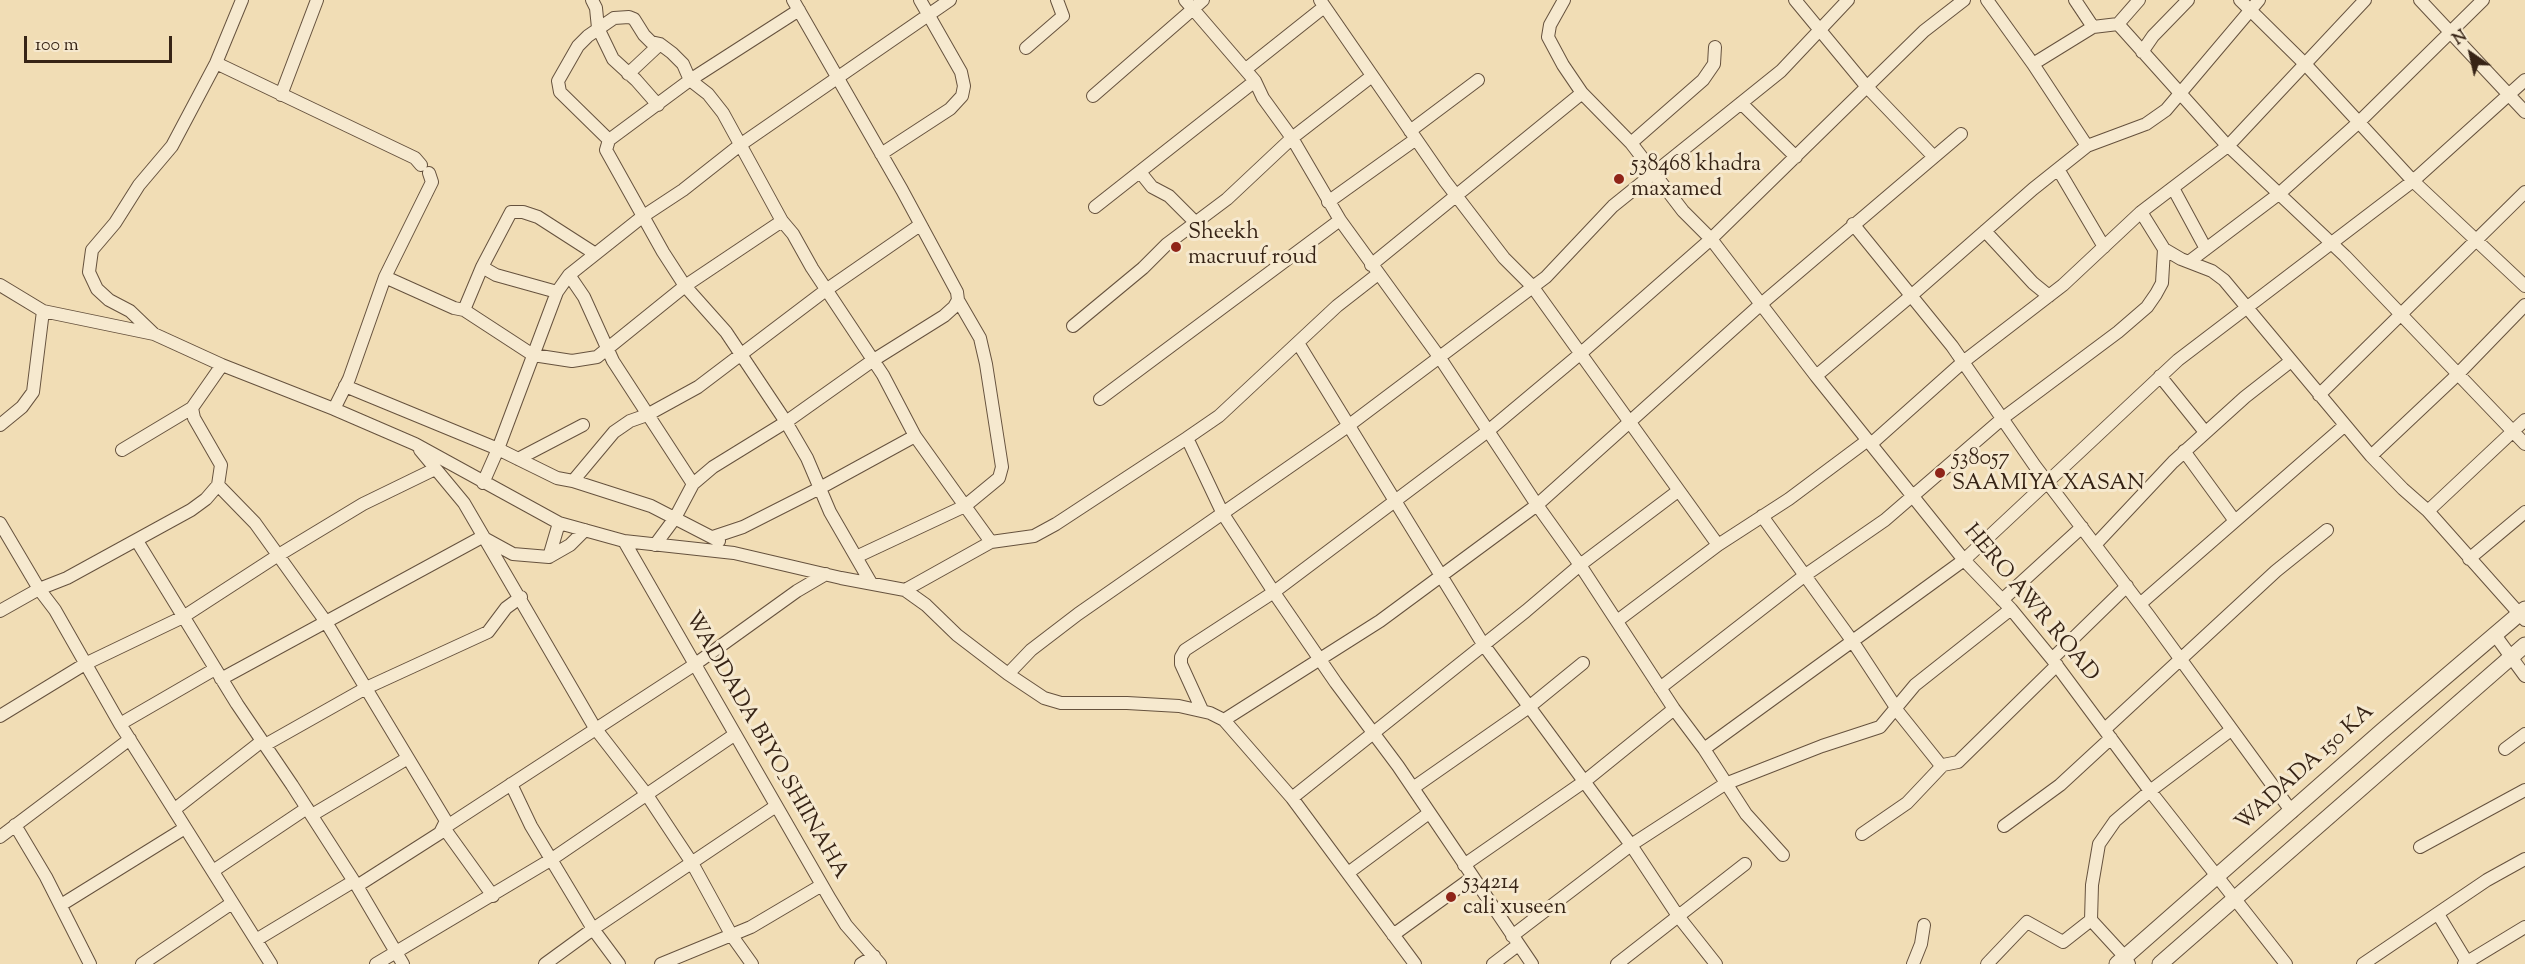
<!DOCTYPE html>
<style>
body{margin:0}
#map{position:relative;width:2525px;height:964px;overflow:hidden;background:#f1ddb5;font-family:"Sorts Mill Goudy",serif}
canvas{display:block}
.north{position:absolute;left:2441px;top:24px;width:60px;height:60px;-webkit-text-stroke:4px #f6e9cf;paint-order:stroke;rotate:326deg;font-size:16px;font-weight:700;line-height:24px;text-align:center;color:#372416}
.north::after{content:'';display:block;margin:auto;width:21px;height:27px;background:#372416;clip-path:polygon(50% 0,100% 100%,50% 72%,0 100%)}
.scale{position:absolute;left:24px;top:36px;width:148px;height:27px;box-sizing:border-box;border:3px solid #372416;border-top:0;padding-left:8px;font-size:18px;line-height:21px;white-space:nowrap;color:#372416;-webkit-text-stroke:4px #f6e9cf;paint-order:stroke}
</style>
<div id="map">
<canvas width="2525" height="964"></canvas>
<div class="north">N</div>
<div class="scale">100 m</div>
</div>
<script>
const ctx = document.querySelector('canvas').getContext('2d');
ctx.lineJoin = 'round';
function toPath(rows) {
  const path = new Path2D();
  for (const r of rows) {
    path.moveTo(r[0], r[1]);
    for (let i = 2; i < r.length; i += 2) path.lineTo(r[i], r[i + 1]);
  }
  return path;
}
function strokePath(path, color, width, dash) {
  ctx.strokeStyle = color;
  ctx.lineWidth = width;
  ctx.lineCap = dash ? 'butt' : 'round';
  ctx.setLineDash(dash || []);
  ctx.stroke(path);
}
function write(font, color, halo, rows, align = 'center') {
  ctx.font = font + ' "Sorts Mill Goudy",serif';
  ctx.lineWidth = 6;
  ctx.setLineDash([]);
  ctx.textBaseline = 'middle';
  ctx.strokeStyle = halo;
  ctx.fillStyle = color;
  for (const [text, x, y, turn = 0] of rows) {
    ctx.save();
    ctx.translate(x, y);
    ctx.rotate((+turn || 0) * Math.PI / 180);
    ctx.textAlign = isNaN(turn) ? turn : align;
    if (halo) ctx.strokeText(text, 0, 0);
    ctx.fillText(text, 0, 0);
    ctx.restore();
  }
}
const minor = toPath([
 [592,0,596,8,598,28,613,59,636,80,658,105],
 [1203,0,1193,9,1255,81,1263,98,1292,138,1340,220,1440,358,1537,505,1580,565,1674,709,1704,749,1746,814,1783,855],
 [1320,0,1445,181,1504,258,1532,286,1718,545,1789,499,1868,440],
 [1564,0,1550,25,1548,37,1563,65,1582,93,1631,143,1683,211,1711,239,1816,376,1964,560,2011,609,2052,659,2150,791,2286,964],
 [1795,0,1867,87,1934,157],
 [1987,0,2033,64,2087,146],
 [2075,0,2093,27],
 [2240,0,2306,65,2413,181,2525,286],
 [2420,0,2525,112],
 [799,10,690,80,609,140,606,150,663,252,685,286,726,332,786,422,807,458,830,512,871,583],
 [2118,24,2223,141,2345,256,2525,444],
 [1026,48,1063,16,1057,0],
 [2142,52,2153,36,2188,0],
 [216,63,415,158,421,165],
 [2033,64,2093,27,2118,24,2139,0],
 [1246,69,1324,7],
 [628,74,660,44],
 [281,95,317,0],
 [1093,96,1193,9,1185,0],
 [1741,103,1796,157],
 [1410,131,1478,80],
 [609,140,560,92,558,81,578,46,588,36,614,18,629,17,634,19,644,35,651,42,660,44,672,53,683,64,690,80,708,94,723,113,782,221,793,234,812,268,883,375,915,436,820,488,743,527,713,537],
 [1631,143,1703,80,1714,64,1715,47],
 [881,154,950,109,962,96,964,86,961,72,920,0],
 [2058,169,2104,247],
 [1140,172,1152,187,1169,196,1196,223],
 [2173,188,2206,249],
 [1328,202,1416,139],
 [1095,207,1255,81],
 [2141,212,2164,249,2181,259,2212,271,2224,280,2371,456,2403,489,2428,511,2525,620],
 [1853,224,1952,346,2035,466,2149,616,2292,812],
 [1985,231,2033,283,2049,296],
 [2190,261,2280,193,2359,122,2483,0],
 [1371,265,1582,93],
 [482,267,496,275,557,292],
 [1378,274,1337,306,1219,416,1187,438,1223,514,1277,597,1336,683,1398,766,1532,964],
 [569,275,584,297,613,361,693,484],
 [385,277,432,182,429,173],
 [0,285,43,311,154,334,222,365,334,409,415,444,559,523,624,541,734,553,841,578,905,590,926,605,957,635,1008,674,1044,698,1061,703,1127,703,1179,706,1210,713,1224,720,1292,798,1415,964],
 [958,300,980,338,986,364,1002,467,999,478,965,506,991,542,1034,536,1056,524,1187,438],
 [464,310,482,267,511,212,523,212,538,217,594,253],
 [1073,326,1143,268,1167,244,1227,199,1292,138,1372,76],
 [154,334,130,311,109,300,97,289,89,272,92,250,115,223,139,185,172,146,216,63,242,0],
 [1298,343,1483,644,1631,845,1678,916,1716,964],
 [222,365,192,408,194,418,221,465,218,485,206,499,191,510,67,578,39,589,55,610,120,724,271,964],
 [1816,376,1912,295,2033,189,2087,146,2146,124,2166,110,2259,0],
 [2160,376,2205,432],
 [345,386,498,449,557,478,573,481,651,506,719,541],
 [2319,395,2525,192],
 [1100,399,1340,220],
 [334,409,349,379,385,277,454,308,464,310,533,355,572,361,597,357,685,286,782,221],
 [0,425,22,407,33,392,43,311],
 [1871,444,1963,362,2063,285,2141,212,2229,145,2365,0],
 [122,450,192,408],
 [420,450,464,503,595,728,647,795,692,863,732,936,752,964],
 [2184,451,2235,521],
 [2371,456,2457,375,2525,305],
 [518,459,583,425],
 [573,481,614,432,630,421,647,415,698,387,826,290,920,225],
 [483,483,498,449,557,292,569,275,642,217,683,190,740,145,950,0],
 [218,485,255,523,326,622,446,821,440,833,357,886],
 [2428,511,2525,420],
 [1762,516,1853,642,1895,706],
 [0,523,39,589,0,611],
 [137,541,237,704,292,785,357,886,403,964],
 [624,541,830,899,846,925,880,964],
 [655,545,675,518,693,484,713,467,786,422,872,361,944,316,954,307,958,300,957,292,902,190,793,0],
 [2095,545,2173,462,2245,397,2291,361],
 [549,557,559,523],
 [856,557,965,506,915,436],
 [2469,559,2525,512],
 [905,590,991,542],
 [2002,600,2082,527],
 [2140,604,2344,426],
 [1617,621,1718,545],
 [2495,635,2525,676],
 [2052,659,2127,586],
 [1008,674,1031,650,1078,614,1348,426,1546,277,1613,206,1781,71,1848,0],
 [221,679,482,537,513,554,549,557,570,545,585,530],
 [1660,688,1804,576,1885,520,2003,418,2118,332,2147,307,2156,294,2162,283,2164,249],
 [1895,708,1939,763,1943,765],
 [1202,710,1181,664,1181,657,1185,650,1274,592,1367,522,1488,431,1580,354,1711,239,1924,31,1964,0],
 [0,716,85,664,183,617,277,556,363,504,435,469],
 [1224,720,1380,621,1537,505,1760,305,1961,134],
 [120,724,215,669],
 [2105,729,2276,571,2327,530],
 [265,745,366,688,488,632,506,608,521,597],
 [1704,749,1964,560,2178,360,2413,181,2525,80],
 [2505,749,2525,734],
 [511,784,531,826,593,929,619,964],
 [1413,788,1529,707,1583,663],
 [1292,798,1526,611,1580,565,1678,491],
 [175,809,262,741],
 [312,815,408,758],
 [15,825,46,877,90,964],
 [2004,826,2060,785,2111,738],
 [1862,834,1907,803,1943,765,1958,762,2057,665],
 [0,837,130,739],
 [2420,847,2525,790],
 [1464,865,1585,781,1674,709],
 [213,871,307,808],
 [1348,873,1429,813],
 [493,896,444,828,694,665,797,591,826,574],
 [61,905,185,828],
 [2438,914,2467,962],
 [1393,935,1473,877],
 [1512,936,1631,845,1725,784,1822,746,1880,727,1915,685,2011,609],
 [256,940,354,881],
 [142,964,232,903],
 [376,964,552,859,734,735],
 [545,964,593,929,776,806],
 [661,964,751,927,822,885],
 [861,964,874,956],
 [1493,964,1518,945],
 [1617,964,1745,864],
 [1913,964,1921,944,1924,925],
 [1987,964,2027,922,2063,942,2091,920],
 [2129,964,2125,957,2091,920,2092,885,2099,844,2115,821,2150,791,2231,730],
 [2363,964,2487,880,2525,859],
 [2464,964,2525,927]
]);
const tertiary = toPath([
 [2117,964,2382,731,2525,609],
 [2160,964,2525,645]
]);
const markers = [
 [1619,179,6,"#8f2418"],
 [1176,247,6,"#8f2418"],
 [1940,473,6,"#8f2418"],
 [1451,897,6,"#8f2418"]
];
const poiNames = [
 ["538468 khadra",1631,166],
 ["maxamed",1631,191],
 ["Sheekh",1188,234],
 ["macruuf roud",1188,259],
 ["538057",1952,460],
 ["SAAMIYA XASAN",1952,485],
 ["534214",1463,884],
 ["cali xuseen",1463,909]
];
const streetNames = [
 ["HERO AWR ROAD",2030,604,50],
 ["WADDADA BIYO_SHIINAHA",765,746,60],
 ["WADADA 150 KA",2306,769,-42]
];
strokePath(minor, '#66523e', 14);
strokePath(tertiary, '#66523e', 17);
strokePath(minor, '#f6e9cf', 12);
strokePath(tertiary, '#f6e9cf', 15);
for (const [x, y, r, color] of markers) {
  const dot = new Path2D();
  dot.arc(x, y, r, 0, 2 * Math.PI);
  ctx.fillStyle = color;
  ctx.fill(dot);
  strokePath(dot, '#f6e9cf', 2);
}
write('22px', '#372416', '#f6e9cf', poiNames, 'left');
write('22px', '#372416', '#f6e9cf', streetNames);
</script>
